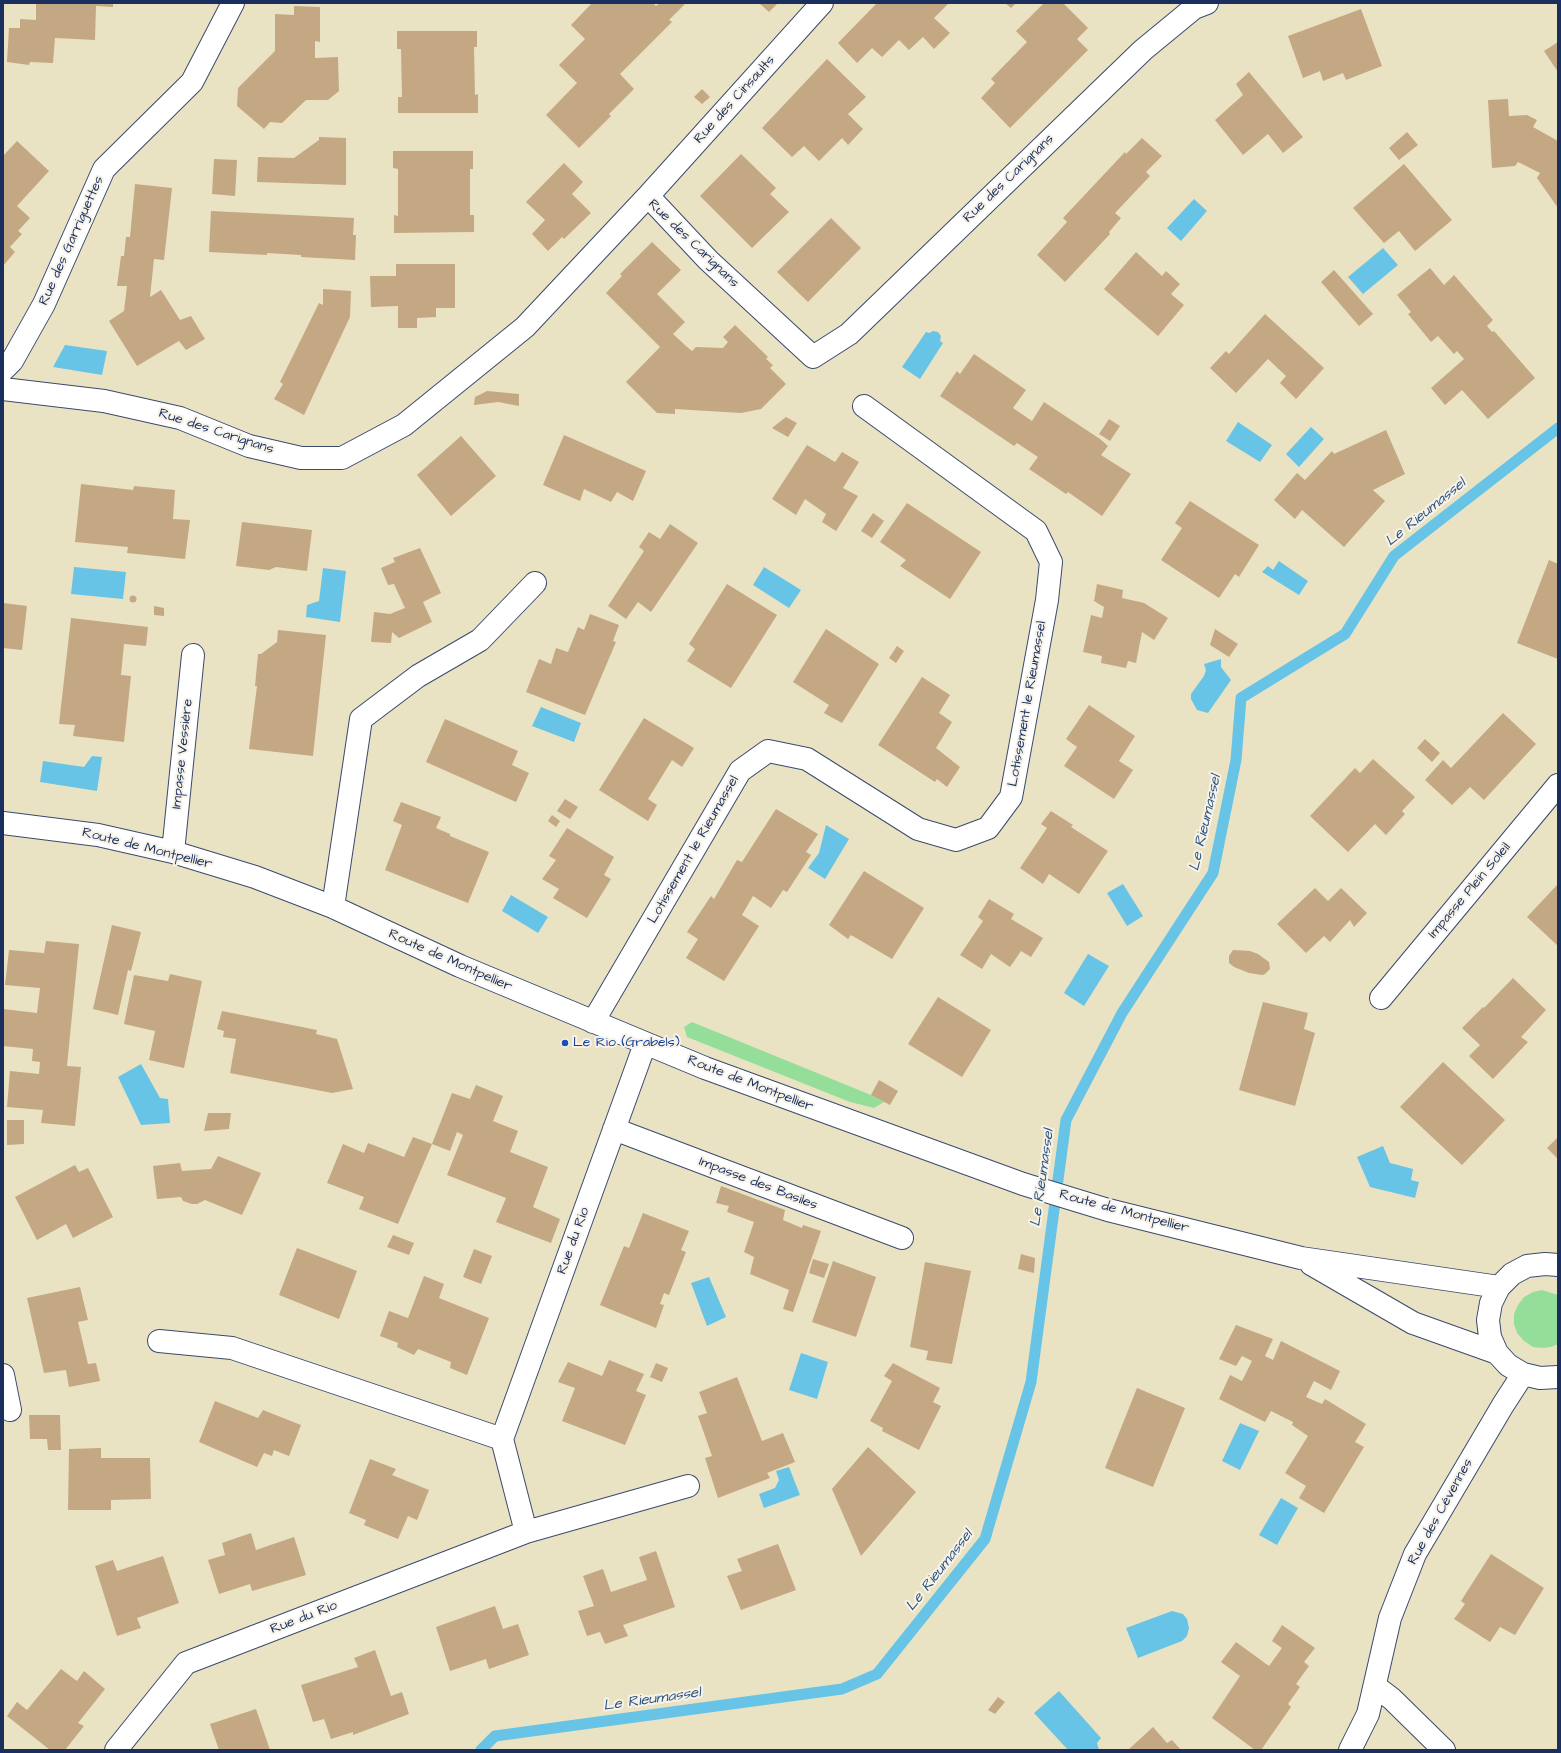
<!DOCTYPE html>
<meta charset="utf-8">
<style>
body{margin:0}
#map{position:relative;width:1561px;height:1753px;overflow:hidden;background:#eae3c3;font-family:"Architects Daughter",sans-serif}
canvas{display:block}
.frame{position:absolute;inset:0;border:4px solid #1b2f5e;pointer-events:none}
</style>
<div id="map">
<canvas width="1561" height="1753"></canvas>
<div class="frame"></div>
</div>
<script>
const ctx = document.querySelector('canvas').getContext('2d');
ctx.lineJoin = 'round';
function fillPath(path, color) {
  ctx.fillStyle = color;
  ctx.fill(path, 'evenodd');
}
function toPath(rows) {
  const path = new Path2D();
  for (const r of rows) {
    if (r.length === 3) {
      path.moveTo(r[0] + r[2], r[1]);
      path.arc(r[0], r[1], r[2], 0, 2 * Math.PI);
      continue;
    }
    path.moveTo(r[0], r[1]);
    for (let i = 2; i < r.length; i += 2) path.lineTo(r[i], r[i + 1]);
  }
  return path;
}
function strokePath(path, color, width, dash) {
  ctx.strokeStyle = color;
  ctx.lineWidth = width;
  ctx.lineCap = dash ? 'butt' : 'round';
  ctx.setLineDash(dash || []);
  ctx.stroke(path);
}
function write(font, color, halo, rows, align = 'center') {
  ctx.font = font + ' "Architects Daughter",sans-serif';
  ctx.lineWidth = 4;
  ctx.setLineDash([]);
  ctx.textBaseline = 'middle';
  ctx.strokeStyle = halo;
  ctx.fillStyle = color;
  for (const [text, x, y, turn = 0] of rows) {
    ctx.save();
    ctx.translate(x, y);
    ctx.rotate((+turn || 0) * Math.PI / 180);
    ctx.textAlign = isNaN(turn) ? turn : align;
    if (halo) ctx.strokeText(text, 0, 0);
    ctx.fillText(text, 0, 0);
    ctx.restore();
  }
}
const green = toPath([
 [692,1022,871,1095,884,1102,874,1108,850,1102,687,1037,684,1027],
 [1542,1290,1558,1295,1558,1344,1551,1347,1542,1348,1533,1347,1524,1341,1517,1333,1514,1324,1514,1314,1518,1305,1524,1297,1533,1292]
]);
const water = toPath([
 [1194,199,1207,211,1181,241,1167,228],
 [1383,248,1398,265,1363,294,1348,277],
 [933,331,938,332,941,336,940,341,943,343,920,379,902,367,926,332,929,333],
 [65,345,107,351,102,375,53,367],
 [1238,422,1272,445,1260,462,1226,441],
 [1311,427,1324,439,1299,467,1286,454],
 [1279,561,1308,581,1299,595,1262,572,1268,566,1273,570],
 [74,567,126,572,123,599,71,594],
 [764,567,801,590,789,608,753,585],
 [323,568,346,571,340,622,306,617,307,605,319,601],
 [1221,659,1221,667,1231,680,1208,713,1197,710,1191,699,1191,694,1204,676,1206,670,1204,664],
 [541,707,581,723,574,742,532,726],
 [92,756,102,757,97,791,40,782,43,761,84,767],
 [826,825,849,839,825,879,808,868,819,853],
 [1123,884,1143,916,1127,926,1107,893],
 [511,895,548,917,538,933,502,911],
 [1088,954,1109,966,1084,1006,1064,993],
 [141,1064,160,1098,168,1099,170,1123,141,1125,118,1077],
 [1383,1146,1390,1163,1413,1169,1411,1180,1419,1182,1415,1198,1370,1187,1357,1157],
 [709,1277,726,1317,707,1326,691,1283],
 [801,1353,828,1362,817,1399,789,1390],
 [1240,1423,1259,1431,1240,1470,1222,1461],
 [789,1467,800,1495,764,1508,759,1494,775,1488,779,1480,776,1471],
 [1281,1498,1298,1508,1277,1545,1259,1535],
 [1172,1611,1183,1614,1187,1619,1189,1628,1187,1636,1182,1641,1138,1658,1126,1628],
 [1059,1691,1101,1738,1097,1743,1099,1750,1068,1750,1034,1713]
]);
const stream = toPath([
 [481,1750,495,1736,842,1689,877,1674,985,1539,1031,1382,1066,1120,1122,1013,1213,873,1236,760,1241,698,1345,634,1394,556,1558,428]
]);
const building = toPath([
 [36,3,113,3,113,7,96,6,95,40,55,38,53,63,30,62,29,65,7,62,9,28,20,28,20,19,36,20],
 [592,3,653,3,656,6,660,3,686,3,669,20,672,22,620,74,634,89,609,114,611,116,579,148,546,115,577,83,559,65,585,39,571,25],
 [759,3,778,3,769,12],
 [877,3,949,3,934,18,950,33,934,49,923,37,909,50,899,40,882,57,872,48,857,63,838,43],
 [1005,3,1016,3,1011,8],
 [1044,3,1063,3,1088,28,1077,39,1088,50,1010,128,981,98,995,83,991,79,1027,42,1016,31],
 [294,6,320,7,320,42,315,41,315,58,338,57,339,91,328,100,306,100,282,123,270,122,264,129,237,106,238,88,275,51,275,14,294,15],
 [1361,9,1382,66,1346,80,1343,73,1323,81,1320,71,1303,78,1288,36],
 [397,31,477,31,477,47,474,47,475,95,478,94,478,113,398,113,398,97,402,97,401,49,397,49],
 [1558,42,1558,72,1544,51],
 [827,59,866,97,848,114,863,129,848,145,842,138,819,161,804,146,792,157,762,128],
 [1249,72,1303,137,1283,153,1268,134,1243,155,1215,120,1243,95,1236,84],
 [702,89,710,97,702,104,694,97],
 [1508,99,1509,116,1527,115,1537,120,1533,127,1558,141,1558,208,1537,178,1540,173,1518,162,1515,166,1492,168,1488,100],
 [1407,132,1418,145,1399,160,1389,148],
 [319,137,346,138,346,185,257,182,258,157,294,158,319,140],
 [1142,138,1162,156,1146,172,1150,176,1115,213,1121,218,1109,232,1110,234,1065,282,1037,255,1067,222,1063,218,1125,152,1126,154],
 [17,141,49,171,17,206,30,218,18,231,22,234,10,247,15,252,3,266,3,156],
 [393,151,473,151,473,169,470,169,470,215,474,215,474,232,394,233,394,215,398,216,398,169,393,168],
 [741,154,776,188,770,194,789,212,752,248,700,196],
 [214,159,237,160,235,196,212,194],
 [564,163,583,182,572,194,591,213,564,239,562,237,548,251,532,234,545,220,526,202],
 [1404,164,1452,220,1415,251,1399,231,1384,243,1353,208],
 [135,184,172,188,164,260,154,259,150,297,161,290,180,320,191,316,205,339,186,350,179,341,137,366,109,321,124,311,127,286,117,286,121,256,124,256,126,237,130,237],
 [211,211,354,218,353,235,356,235,355,260,301,257,301,255,267,253,267,255,209,252],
 [831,218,861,248,808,302,777,272],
 [652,242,681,270,657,294,685,322,673,334,686,346,692,351,696,347,723,348,728,342,723,337,735,325,768,357,766,359,773,365,770,368,786,384,761,409,741,413,675,409,675,414,657,413,626,382,660,347,606,293,622,276,620,274],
 [1136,252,1162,276,1166,271,1180,284,1171,294,1184,305,1158,336,1104,289],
 [396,264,455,264,455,308,436,308,436,317,417,318,417,328,398,328,398,306,371,307,370,276,396,276],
 [1430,268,1444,285,1454,275,1493,320,1487,326,1492,332,1494,331,1535,378,1488,419,1462,390,1445,405,1431,388,1464,359,1457,351,1454,354,1438,336,1431,342,1408,314,1411,312,1397,295],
 [1334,270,1373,314,1359,326,1321,282],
 [323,289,351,291,350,317,304,415,274,399,283,384,280,382,319,303,323,305],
 [1265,314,1324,368,1296,399,1280,383,1286,376,1268,359,1236,393,1210,368,1226,351,1229,354],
 [974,354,1026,390,1013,408,1032,421,1044,402,1100,439,1108,446,1101,455,1131,474,1102,516,1068,492,1066,494,1029,469,1038,457,1017,443,1014,446,940,396,957,371,960,374],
 [487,391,519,394,519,406,498,402,474,405,475,397],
 [786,417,797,423,788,437,772,428],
 [1109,419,1120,426,1110,441,1099,434],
 [1386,430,1405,474,1373,490,1385,501,1344,547,1302,510,1295,519,1274,500,1297,473,1305,480,1332,451,1334,454],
 [564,435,646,471,633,501,617,492,611,502,584,489,580,501,543,485],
 [461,436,496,476,451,516,417,475],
 [807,445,835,462,842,452,859,462,843,488,858,496,836,531,822,522,826,514,805,499,796,515,772,499],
 [81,484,133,490,134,486,175,490,173,519,190,520,185,559,127,553,128,547,75,542],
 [1190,501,1259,545,1239,577,1235,574,1219,598,1161,560,1182,528,1175,523],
 [907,503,981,552,950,599,900,566,906,560,880,542],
 [873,513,884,521,872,538,861,531],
 [242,522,312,530,307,571,276,567,269,570,236,566],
 [670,524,698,543,651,612,638,602,626,619,608,606,644,551,639,547,649,532,660,539],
 [420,548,441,593,423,602,432,622,399,638,392,632,391,643,371,642,374,612,390,614,405,608,394,584,388,585,381,568,395,562,393,558],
 [1549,560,1558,564,1558,659,1517,643],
 [727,584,777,615,731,688,687,661,695,649,689,644],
 [1097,584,1123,590,1122,598,1144,603,1168,618,1154,640,1142,632,1136,663,1128,661,1126,668,1101,663,1102,656,1083,652,1091,615,1102,618,1104,607,1094,601],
 [133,599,3.5],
 [3,603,27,606,22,650,3,648],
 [154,606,164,608,164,616,154,615],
 [590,614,619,625,613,641,616,642,585,715,526,692,539,659,551,664,556,648,568,652,578,627,584,630],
 [71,618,148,627,146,646,124,644,121,675,131,676,124,742,73,736,75,725,59,724],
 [826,629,879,664,842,723,824,713,829,705,793,682],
 [1215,629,1238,644,1229,657,1210,645],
 [278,630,326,635,313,756,249,749,257,686,255,686,258,654,261,654,277,642],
 [897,646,904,651,896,663,889,658],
 [922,677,950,695,939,713,952,722,936,748,960,767,947,787,937,779,935,782,878,745],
 [1089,705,1135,736,1119,761,1133,770,1114,799,1064,766,1077,747,1066,739],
 [1503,713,1536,744,1484,800,1470,787,1452,805,1425,780,1443,760,1451,768],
 [644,718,694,748,682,767,672,760,648,799,657,805,648,821,599,790],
 [445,719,518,751,512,765,529,773,516,802,426,762],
 [1425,739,1440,753,1432,762,1417,748],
 [1373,759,1415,797,1402,811,1405,814,1386,835,1375,824,1348,852,1310,816,1355,768,1360,773],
 [565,799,578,807,570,819,557,811],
 [401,802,441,817,436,828,450,834,450,836,489,852,468,903,385,870,402,825,393,821],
 [776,809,818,834,806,852,811,855,787,892,783,890,771,908,753,896,742,915,759,926,724,981,686,958,698,939,687,932,711,896,714,899,737,860,742,862],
 [1051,811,1073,825,1071,827,1108,851,1079,894,1049,874,1043,884,1020,868,1047,828,1041,824],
 [552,815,560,821,556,827,548,821],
 [567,828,614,857,604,875,611,879,587,918,553,898,559,889,542,879,556,860,549,856],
 [864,871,924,908,892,959,851,935,848,939,829,925],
 [1558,884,1558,946,1527,917],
 [1315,888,1328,901,1341,888,1367,913,1354,927,1350,920,1330,942,1324,936,1306,953,1277,924],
 [989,899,1014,914,1011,919,1043,938,1031,957,1021,951,1010,967,991,954,982,969,960,955,983,921,978,917],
 [112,925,141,932,131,971,128,970,118,1015,93,1009],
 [46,941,79,944,67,1066,81,1067,75,1126,41,1123,43,1110,7,1107,10,1071,39,1074,40,1062,32,1061,33,1049,3,1046,3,1009,37,1013,40,988,5,985,9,950,44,953],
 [1233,950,1250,951,1258,954,1269,962,1270,969,1265,974,1262,975,1249,973,1234,967,1229,963,1229,956],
 [170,974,202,981,184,1068,149,1060,155,1031,124,1024,134,975,168,981],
 [1513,978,1546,1010,1521,1037,1528,1042,1493,1079,1469,1056,1480,1045,1462,1028,1483,1007,1484,1008],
 [938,997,991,1030,962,1077,908,1044],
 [1263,1002,1308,1013,1304,1029,1315,1033,1295,1106,1239,1090],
 [222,1011,317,1030,316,1034,337,1039,353,1089,332,1093,230,1073,236,1039,223,1037,224,1031,217,1029],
 [1443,1062,1505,1120,1462,1165,1400,1107],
 [879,1080,898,1091,890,1105,871,1095],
 [476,1085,503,1096,493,1121,518,1131,510,1152,548,1167,533,1207,560,1219,551,1243,496,1222,506,1198,447,1175,463,1135,457,1132,450,1151,432,1144,452,1093,470,1099],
 [208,1113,231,1113,229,1129,204,1131],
 [7,1120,24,1120,24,1144,7,1145],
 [413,1137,432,1144,398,1224,359,1209,364,1197,327,1183,343,1144,364,1153,368,1143,404,1157],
 [1558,1137,1558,1159,1547,1148],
 [218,1156,261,1173,242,1215,205,1200,197,1204,192,1204,183,1201,181,1197,157,1199,153,1166,180,1163,182,1171,211,1169],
 [75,1165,79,1172,88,1168,113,1217,73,1238,66,1224,37,1240,15,1197],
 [721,1186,785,1210,783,1220,802,1228,803,1225,821,1231,793,1312,783,1309,789,1290,750,1274,754,1257,744,1252,754,1222,727,1212,729,1206,716,1203],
 [643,1213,689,1231,681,1250,686,1252,669,1295,664,1293,660,1304,664,1305,656,1328,600,1305,624,1246,629,1248],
 [393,1235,414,1243,409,1255,387,1247],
 [297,1248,357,1271,339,1319,279,1295],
 [474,1249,492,1256,481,1284,463,1277],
 [1021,1254,1035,1258,1034,1273,1018,1269],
 [813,1259,829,1264,824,1278,809,1273],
 [833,1261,876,1277,856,1337,812,1322],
 [925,1262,971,1271,952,1364,926,1360,928,1351,910,1347],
 [424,1276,444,1284,439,1298,489,1318,467,1375,450,1368,451,1362,418,1349,414,1355,397,1347,398,1343,380,1336,389,1311,408,1318],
 [80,1287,88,1320,78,1322,88,1364,96,1363,100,1381,69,1387,66,1370,44,1373,27,1298],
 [1236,1325,1273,1339,1265,1356,1273,1360,1281,1341,1340,1371,1331,1390,1314,1381,1306,1397,1322,1404,1325,1399,1366,1424,1355,1442,1364,1447,1324,1513,1299,1498,1306,1486,1285,1473,1308,1436,1292,1425,1293,1422,1271,1411,1265,1422,1219,1399,1230,1375,1242,1381,1252,1361,1242,1356,1236,1366,1219,1359],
 [609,1360,644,1374,636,1391,646,1395,625,1445,562,1421,575,1388,558,1382,568,1362,602,1376],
 [656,1363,668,1368,662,1382,650,1377],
 [893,1363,940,1388,933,1402,941,1406,919,1450,882,1431,883,1428,870,1421,892,1381,884,1376],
 [737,1377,762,1441,783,1433,795,1462,767,1473,770,1478,718,1498,705,1458,712,1456,698,1416,707,1413,699,1392],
 [1137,1388,1185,1408,1153,1487,1105,1468],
 [215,1401,258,1418,263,1410,301,1425,289,1456,274,1450,272,1456,264,1453,257,1467,199,1442],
 [29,1415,60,1415,61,1450,48,1450,47,1439,30,1439],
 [868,1447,916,1492,861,1556,832,1489],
 [101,1448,101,1458,150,1458,151,1499,111,1500,111,1510,68,1510,69,1449],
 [370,1459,396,1469,392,1475,429,1490,417,1520,408,1516,398,1539,364,1525,366,1520,349,1513],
 [251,1533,256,1550,294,1537,306,1575,252,1591,250,1584,219,1594,208,1560,225,1555,222,1543],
 [778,1544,796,1590,741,1610,727,1576,742,1571,737,1559],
 [656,1551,675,1607,623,1625,628,1636,605,1644,600,1632,587,1636,578,1611,594,1606,583,1576,603,1569,611,1592,647,1580,639,1557],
 [1491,1554,1544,1588,1515,1635,1500,1627,1490,1642,1454,1619,1465,1604,1461,1601],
 [163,1556,179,1603,137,1618,141,1628,117,1636,95,1566,113,1560,117,1571],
 [495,1606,503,1629,518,1624,529,1655,489,1669,486,1659,450,1671,436,1627],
 [1282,1625,1315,1648,1304,1662,1309,1666,1296,1684,1300,1687,1288,1704,1291,1707,1261,1750,1255,1750,1212,1718,1240,1676,1221,1662,1236,1642,1269,1666,1282,1648,1272,1641],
 [375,1650,391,1696,402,1692,409,1714,353,1735,353,1732,331,1739,324,1719,313,1722,301,1685,358,1667,354,1658],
 [61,1669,77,1681,84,1671,105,1689,78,1723,84,1726,65,1750,50,1750,7,1716,17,1702,27,1710],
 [998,1697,1005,1702,995,1714,988,1710],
 [256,1709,270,1750,219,1750,210,1724],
 [1153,1727,1167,1743,1172,1740,1181,1750,1128,1750]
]);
const minor = toPath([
 [648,196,708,260,813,357,849,334,1143,50,1194,8,1207,3],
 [3,370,12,361,44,304,104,169,192,82,233,3],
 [3,389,104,401,180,418,249,446,301,458,342,458,404,425,525,327,648,196,822,3],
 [3,823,98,835,173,852,255,877,333,907,460,966,705,1068,1023,1184,1108,1210,1301,1258,1499,1287],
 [173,852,193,655],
 [333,907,361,719,418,676,480,640,535,583],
 [1381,998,1558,785],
 [593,1022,740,771,768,751,807,759,918,829,956,840,988,828,1011,797,1047,600,1051,562,1036,531,864,406],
 [614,1129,902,1238],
 [1311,1264,1413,1323,1497,1353],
 [1558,1265,1545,1264,1527,1266,1512,1274,1499,1287,1491,1303,1488,1320,1490,1337,1497,1353,1508,1365,1523,1374,1540,1378,1558,1377],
 [159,1341,232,1348,502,1439],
 [3,1375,10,1410],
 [526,1532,502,1439,645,1044],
 [1375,1686,1392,1699,1444,1750],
 [116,1750,186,1663,526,1532,688,1486],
 [1350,1750,1368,1714,1390,1618,1415,1554,1503,1405,1523,1374]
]);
const markers = [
 [565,1043,4,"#1a4fb4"]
];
const streetNames = [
 ["Rue des Cinsaults",735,100,-48],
 ["Rue des Carignans",1009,179,-44],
 ["Rue des Garriguettes",72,241,-66],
 ["Rue des Carignans",693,244,44],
 ["Rue des Carignans",216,432,18],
 ["Lotissement le Rieumassel",1028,704,-80],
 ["Impasse Vessière",183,754,-84],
 ["Route de Montpellier",147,849,14],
 ["Lotissement le Rieumassel",694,850,-60],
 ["Impasse Plein Soleil",1470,891,-50],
 ["Route de Montpellier",450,961,24],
 ["Route de Montpellier",750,1084,21],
 ["Impasse des Basiles",758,1184,21],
 ["Route de Montpellier",1124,1212,15],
 ["Rue du Rio",574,1241,-70],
 ["Rue des Cévennes",1441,1512,-61],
 ["Rue du Rio",304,1618,-21]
];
const transitNames = [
 ["Le Rio (Grabels)",573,1043]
];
const waterNames = [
 ["Le Rieumassel",1426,513,-39],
 ["Le Rieumassel",1206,823,-77],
 ["Le Rieumassel",1043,1178,-82],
 ["Le Rieumassel",940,1571,-52],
 ["Le Rieumassel",652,1700,-8]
];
fillPath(green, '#95de99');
fillPath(water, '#68c4e6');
strokePath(stream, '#68c4e6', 11);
fillPath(building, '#c4a783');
strokePath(minor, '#3a4a6d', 24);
strokePath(minor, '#fff', 22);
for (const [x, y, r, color] of markers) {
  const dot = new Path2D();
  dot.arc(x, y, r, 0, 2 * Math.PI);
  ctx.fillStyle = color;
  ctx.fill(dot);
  strokePath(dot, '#f7f3e8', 1.5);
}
write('14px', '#1b2f5e', '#f7f3e8', streetNames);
write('14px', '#164399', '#f7f3e8', transitNames, 'left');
write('italic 15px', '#2e5480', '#f7f3e8', waterNames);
</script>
